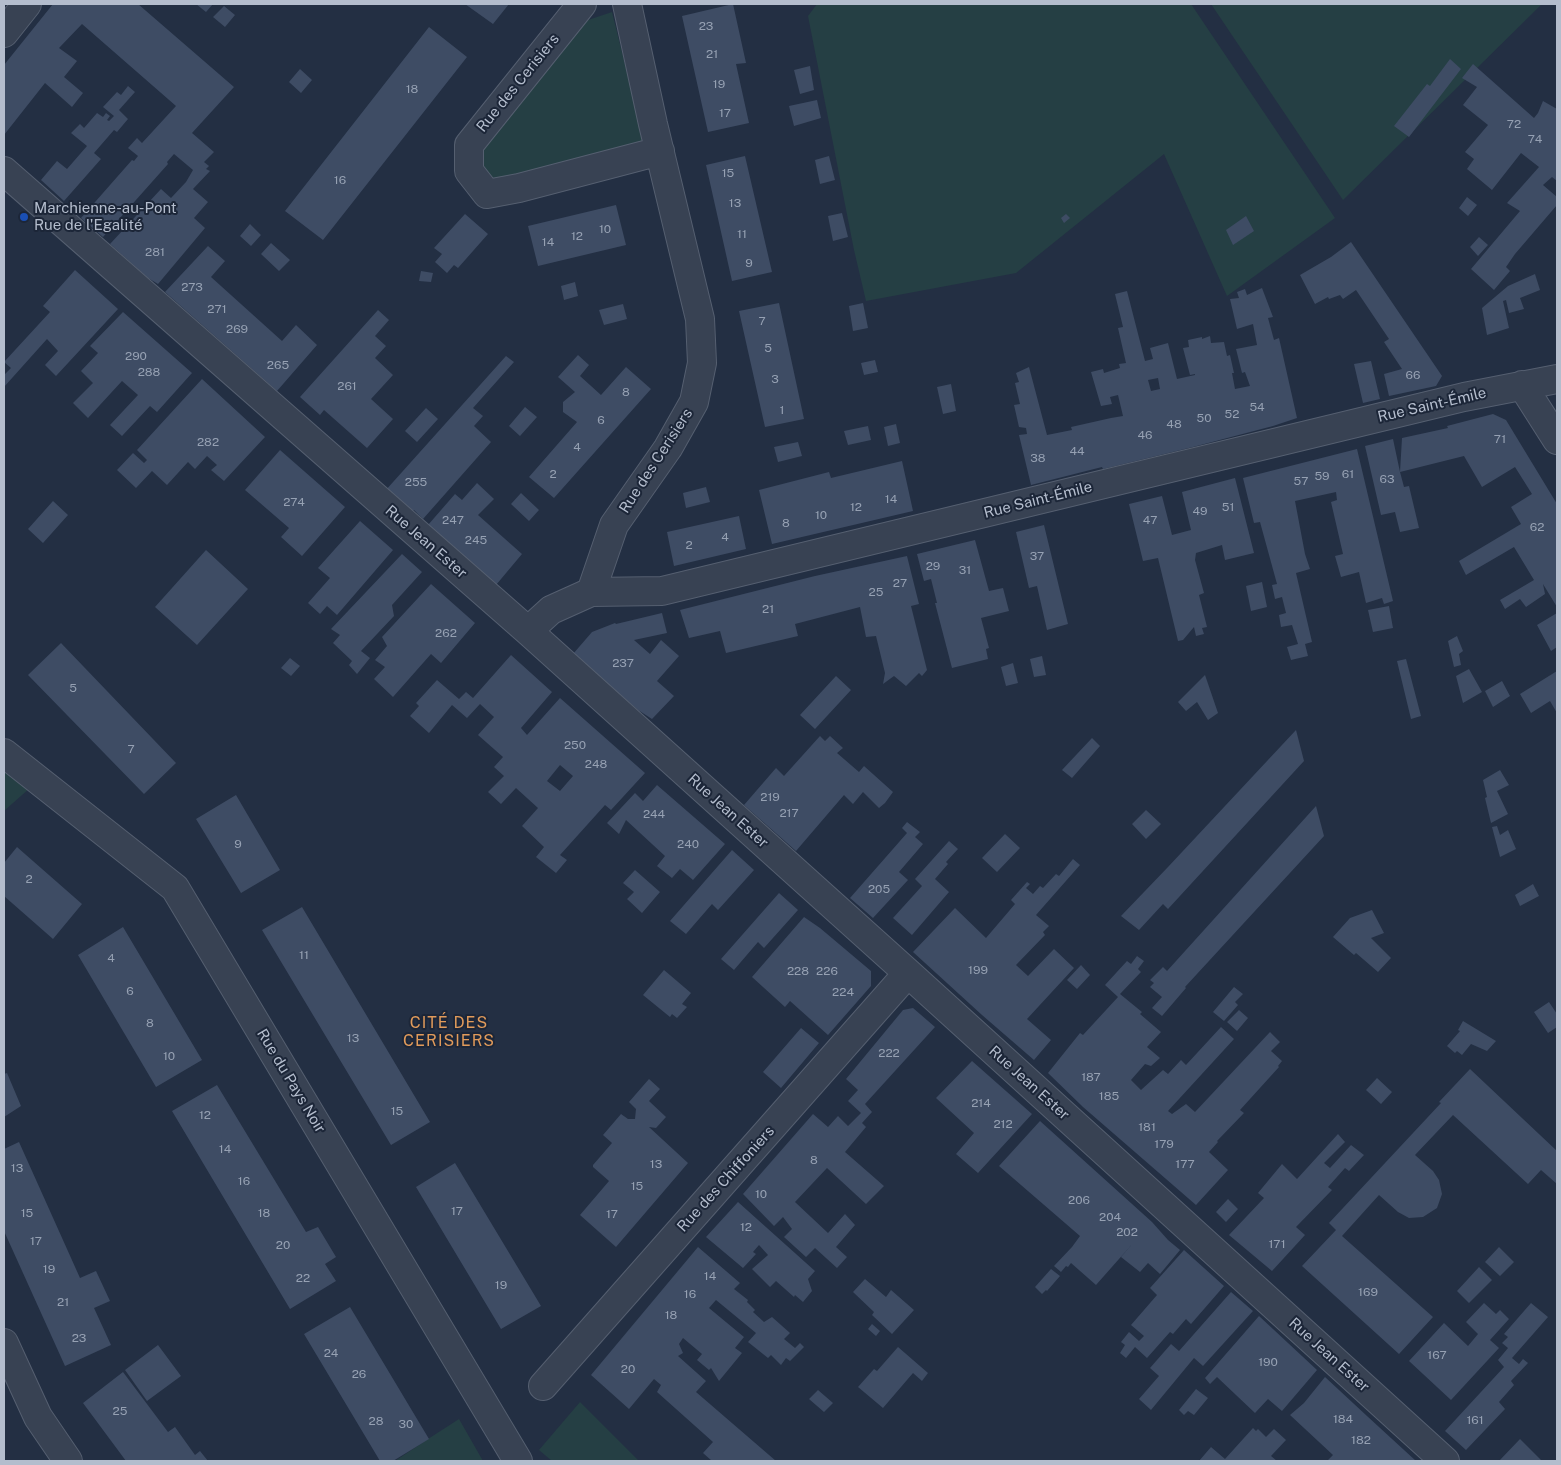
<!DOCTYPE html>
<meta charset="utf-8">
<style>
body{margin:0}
#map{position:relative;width:1561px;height:1465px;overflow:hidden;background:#232f43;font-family:"Public Sans",sans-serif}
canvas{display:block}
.frame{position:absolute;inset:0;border:5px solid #b4bdcd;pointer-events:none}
</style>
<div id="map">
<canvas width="1561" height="1465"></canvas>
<div class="frame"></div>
</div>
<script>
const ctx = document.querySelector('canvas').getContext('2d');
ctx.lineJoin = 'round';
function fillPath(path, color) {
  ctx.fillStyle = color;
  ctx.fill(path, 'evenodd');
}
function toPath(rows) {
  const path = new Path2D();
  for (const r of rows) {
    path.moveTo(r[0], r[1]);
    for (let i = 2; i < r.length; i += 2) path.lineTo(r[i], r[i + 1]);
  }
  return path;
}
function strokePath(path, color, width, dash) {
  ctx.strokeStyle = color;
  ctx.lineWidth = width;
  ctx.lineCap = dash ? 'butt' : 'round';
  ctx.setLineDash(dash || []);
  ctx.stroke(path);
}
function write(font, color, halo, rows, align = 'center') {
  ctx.font = font + ' "Public Sans",sans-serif';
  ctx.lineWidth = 4;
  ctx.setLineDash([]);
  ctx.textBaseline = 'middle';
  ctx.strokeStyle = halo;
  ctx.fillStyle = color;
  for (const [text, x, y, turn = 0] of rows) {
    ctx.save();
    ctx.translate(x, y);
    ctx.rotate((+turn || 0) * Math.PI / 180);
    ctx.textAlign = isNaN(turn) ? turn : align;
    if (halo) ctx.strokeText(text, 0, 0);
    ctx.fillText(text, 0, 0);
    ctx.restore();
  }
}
const green = toPath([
 [817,4,1191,4,1335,218,1227,296,1164,154,1016,273,866,301,854,250,808,16],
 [1211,4,1542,4,1343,200],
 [612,12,645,145,495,183,476,158,585,21],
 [4,756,39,780,4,811],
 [580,1402,639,1461,552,1461,539,1450],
 [459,1419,483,1461,395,1461,428,1439]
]);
const building = toPath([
 [53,4,138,4,234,87,192,133,214,152,204,162,209,166,206,169,210,171,193,189,208,202,194,218,205,228,158,284,148,278,110,244,161,189,171,198,186,182,193,170,174,154,167,162,168,164,103,237,81,218,132,160,134,161,138,156,128,148,137,138,142,143,176,106,82,24,59,48,77,61,64,77,83,93,72,107,45,83,4,135,4,65],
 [196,4,213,4,206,12],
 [465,4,509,4,493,24],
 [733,4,746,63,736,64,749,123,708,132,682,16],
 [224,6,235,15,225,27,213,17],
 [429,27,467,57,323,240,285,211],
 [1450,59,1461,69,1409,137,1394,126,1427,84,1430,86],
 [1473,64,1534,118,1538,113,1543,101,1557,109,1557,181,1552,177,1543,185,1557,197,1557,205,1515,254,1506,267,1510,271,1494,290,1471,269,1520,211,1507,203,1539,167,1521,153,1492,190,1467,169,1474,159,1465,152,1488,125,1463,105,1477,87,1462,78],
 [810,66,814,90,800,94,794,70],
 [300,69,312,80,301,93,289,82],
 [128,86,135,92,119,110,128,119,117,132,114,130,94,153,101,159,64,201,41,180,57,161,67,169,87,146,71,133,80,124,84,128,97,113,103,117,106,113,110,116,107,120,109,121,114,116,103,107,117,92,121,95],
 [817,100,821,118,794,126,789,106],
 [745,156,772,272,732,281,706,165],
 [829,156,835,180,820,184,815,160],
 [1467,197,1477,205,1468,216,1459,208],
 [616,205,626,245,538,266,528,226],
 [842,213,848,237,833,241,828,216],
 [465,214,488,234,458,268,454,265,447,273,435,262,442,254,434,248],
 [1066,214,1070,218,1064,223,1061,218],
 [1246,216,1254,231,1233,245,1226,230],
 [250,224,261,235,251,246,240,236],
 [1479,237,1488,245,1478,256,1470,247],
 [1351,242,1442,376,1436,386,1389,396,1384,374,1402,369,1384,342,1389,339,1356,290,1343,299,1340,295,1329,299,1328,297,1315,304,1300,275,1331,257],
 [271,243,290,260,279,271,261,254],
 [208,246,225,261,211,277,282,341,296,325,317,345,277,391,165,292],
 [75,270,118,309,56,376,45,365,58,351,47,339,4,387,4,375,11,368,4,362,50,312,43,306],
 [421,271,433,273,431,282,419,281],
 [1535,274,1540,290,1520,298,1524,309,1509,313,1506,300,1503,301,1509,328,1487,335,1482,308,1508,286],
 [575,282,578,296,564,300,561,286],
 [1262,288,1273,317,1268,318,1274,340,1279,338,1297,418,1273,426,1193,447,1103,469,1102,467,1031,485,1019,435,1027,434,1026,428,1019,427,1014,405,1020,404,1015,383,1019,382,1016,373,1029,367,1047,435,1072,430,1071,427,1111,418,1123,416,1118,395,1110,397,1112,404,1101,406,1091,372,1103,369,1104,373,1120,368,1119,364,1126,363,1118,328,1123,327,1115,294,1127,291,1145,361,1153,359,1150,348,1168,343,1177,379,1195,375,1195,374,1190,375,1183,348,1189,347,1188,340,1202,337,1202,339,1210,336,1211,343,1224,342,1227,356,1230,355,1234,373,1232,373,1235,389,1250,386,1245,372,1242,373,1236,349,1257,345,1253,324,1237,329,1230,299,1239,298,1237,292,1245,289,1247,295],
 [1158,378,1160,389,1151,391,1148,380],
 [779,303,804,419,765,427,739,311],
 [863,303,868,328,853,331,849,306],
 [623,304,627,319,604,325,599,310],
 [378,310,389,320,375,336,386,346,375,358,393,375,371,399,393,419,367,448,324,410,320,415,300,397],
 [123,312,192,373,157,412,150,406,122,436,110,425,138,395,122,381,88,418,73,403,93,383,81,371,98,353,90,346],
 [578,355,589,365,580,376,601,395,626,367,651,389,554,498,529,477,577,422,563,412,563,402,575,392,558,377],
 [506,356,514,362,473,408,483,416,474,426,491,442,423,519,414,510,410,514,385,491],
 [875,360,878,372,864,375,861,363],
 [1371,361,1380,399,1363,403,1354,364],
 [202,379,265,437,224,481,211,470,217,465,207,456,195,469,188,462,167,485,152,471,136,488,117,470,133,453,144,463,147,460,137,450],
 [951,384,956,411,943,414,937,387],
 [525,407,537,417,520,436,509,426],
 [426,408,438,419,417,442,405,431],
 [1493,414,1506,420,1557,504,1557,607,1543,584,1545,594,1526,607,1520,599,1505,609,1500,600,1534,580,1514,547,1466,575,1459,561,1521,524,1511,507,1532,494,1515,467,1482,487,1464,456,1400,472,1404,487,1409,486,1419,528,1400,532,1395,512,1381,515,1365,446,1393,439,1400,472,1402,438,1448,428,1447,426],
 [896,424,900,443,888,446,884,427],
 [868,426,871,440,848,445,844,431],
 [798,442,802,456,778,462,774,447],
 [1357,449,1393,601,1384,604,1382,598,1366,603,1359,572,1341,577,1335,556,1343,554,1331,502,1337,500,1336,492,1295,501,1305,554,1310,569,1296,573,1312,642,1305,644,1308,656,1291,660,1287,647,1298,644,1292,625,1281,627,1279,615,1286,613,1282,597,1275,599,1272,585,1277,584,1260,522,1254,523,1243,478],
 [280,450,345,507,302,556,281,537,289,528,245,490],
 [902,461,913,511,772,544,759,490,829,472,831,478],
 [1235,478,1254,553,1225,560,1222,545,1196,553,1195,560,1204,593,1199,595,1207,627,1202,628,1204,634,1196,636,1194,627,1183,640,1178,641,1158,558,1143,561,1129,504,1162,496,1172,535,1191,530,1182,492],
 [477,483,494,499,478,515,522,554,496,585,428,525,455,494,462,500],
 [706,487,710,502,686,508,683,493],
 [521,493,539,510,529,521,511,504],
 [53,501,68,515,43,543,28,529],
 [739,516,746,549,674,566,667,532],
 [360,521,393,550,337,615,327,606,320,614,308,603,330,578,318,568],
 [1044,525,1068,624,1047,630,1037,586,1029,588,1016,532],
 [975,540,989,591,1003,588,1009,611,981,618,989,648,986,649,988,659,952,668,935,603,937,603,931,579,924,581,917,554],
 [206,550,248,589,197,645,155,607],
 [402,554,422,572,392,605,394,616,361,651,370,658,357,674,349,665,352,661,333,643,340,635,331,629],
 [907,556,919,604,911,606,927,670,922,676,919,673,906,686,894,676,883,684,885,673,876,636,866,637,860,607,795,624,798,636,726,653,720,631,689,638,680,610,815,576],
 [1262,582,1267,607,1251,611,1246,586],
 [431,584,475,623,441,663,431,654,393,697,374,679,385,667,375,660,387,646,382,637],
 [1389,606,1393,628,1373,632,1368,610],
 [662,613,667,633,634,640,650,654,661,640,679,656,657,681,674,696,652,719,638,710,573,654,592,632,615,623,616,624],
 [1557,613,1557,647,1551,651,1537,625],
 [1457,636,1463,651,1459,654,1461,665,1454,667,1448,641],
 [61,643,176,763,144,794,28,675],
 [511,655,552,692,521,728,527,735,560,698,645,773,611,810,605,805,560,855,567,860,556,873,536,857,544,847,522,826,538,808,516,788,501,804,488,792,504,776,494,767,503,757,478,735,494,717,480,704,467,718,452,705,429,733,410,716,419,706,416,703,437,680,459,699,466,692,473,698],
 [560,765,573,776,560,791,547,781],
 [1042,656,1046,675,1034,677,1030,659],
 [290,658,300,666,291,676,281,668],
 [1406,659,1421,716,1411,719,1397,661],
 [1013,663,1018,683,1006,686,1001,667],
 [1469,669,1482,692,1463,703,1456,676],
 [1557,671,1557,713,1550,701,1531,713,1520,694],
 [1205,675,1218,713,1208,720,1197,702,1186,711,1178,702],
 [836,676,851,690,815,729,800,715],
 [1502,681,1510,696,1493,707,1485,691],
 [1296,730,1304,761,1168,909,1163,904,1139,930,1121,916,1168,867],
 [820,736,825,741,830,736,843,748,837,753,859,772,864,766,893,792,885,803,879,808,863,792,853,804,844,795,796,851,744,805,776,768,784,776],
 [1092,738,1100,746,1072,778,1062,770],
 [1500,770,1509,785,1497,791,1508,814,1491,823,1485,798,1487,797,1483,780],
 [657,785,725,844,693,880,680,869,672,878,657,866,665,856,626,820,619,834,607,823,635,793,643,801],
 [236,795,280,870,241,893,196,819],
 [1316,806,1324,836,1185,987,1186,988,1162,1016,1152,1008,1162,997,1150,987,1154,983,1150,980,1163,967,1167,971],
 [1146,810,1161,824,1146,839,1132,824],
 [907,822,920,832,915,837,923,844,899,872,908,880,873,918,850,898,907,833,902,828],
 [1497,826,1500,835,1508,830,1516,849,1500,857,1492,827],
 [1005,834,1020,848,997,872,982,858],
 [949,841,958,849,946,862,948,864,935,879,949,892,912,935,893,918,922,886,915,879],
 [17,847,82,904,53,939,4,896,4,863],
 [732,850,754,870,718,910,712,904,686,934,670,921],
 [1073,859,1080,865,1036,915,1049,926,1043,932,1045,935,1016,965,1028,976,1054,949,1074,968,1027,1019,1051,1040,1034,1060,982,1015,913,952,955,908,986,938,1015,904,1011,900,1027,882,1030,884,1026,888,1033,894,1040,886,1043,888,1056,874,1059,876],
 [635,870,660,892,642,913,627,899,634,892,623,883],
 [1533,884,1539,896,1520,906,1515,895],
 [779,893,798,910,764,948,758,942,734,970,721,959],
 [302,907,430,1122,391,1145,262,930],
 [1372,910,1384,933,1371,938,1391,958,1378,972,1356,953,1354,955,1333,937,1350,918],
 [804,917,820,928,871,971,871,986,828,1035,790,1001,785,1007,752,977],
 [123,927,202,1060,156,1087,78,955],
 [1137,956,1144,961,1138,969,1141,972,1120,994,1142,1012,1140,1014,1161,1032,1147,1047,1160,1058,1151,1066,1145,1064,1131,1080,1141,1090,1163,1070,1168,1074,1181,1060,1186,1065,1221,1027,1234,1039,1168,1111,1172,1114,1186,1104,1195,1112,1270,1032,1280,1042,1271,1051,1282,1061,1278,1066,1279,1067,1240,1110,1244,1113,1217,1141,1218,1142,1209,1152,1228,1170,1196,1205,1083,1107,1048,1073,1080,1033,1083,1035,1118,997,1105,985,1127,961,1131,964],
 [1081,965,1090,975,1077,989,1067,980],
 [664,970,691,993,682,1004,687,1007,677,1018,672,1014,670,1017,643,995],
 [1234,987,1243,994,1235,1002,1238,1005,1224,1021,1213,1012],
 [1549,1002,1557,1014,1557,1027,1548,1033,1534,1012],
 [913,1008,935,1027,865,1104,872,1112,862,1123,866,1127,845,1152,884,1186,866,1204,827,1168,795,1202,828,1233,845,1214,855,1225,836,1247,847,1257,837,1268,815,1248,806,1257,784,1237,792,1229,783,1217,774,1226,743,1194,813,1114,828,1127,838,1116,848,1126,861,1113,848,1101,858,1090,846,1079,903,1010],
 [1239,1010,1248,1018,1237,1031,1227,1022],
 [1463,1021,1496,1041,1487,1051,1471,1044,1462,1055,1457,1051,1455,1053,1447,1046,1460,1031,1458,1030],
 [801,1028,819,1043,781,1088,763,1072],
 [972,1061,1032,1114,978,1173,956,1154,974,1133,936,1098],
 [1470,1069,1557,1151,1557,1184,1541,1170,1528,1184,1453,1115,1415,1155,1433,1171,1439,1180,1442,1194,1437,1208,1423,1217,1409,1218,1398,1212,1379,1195,1342,1236,1433,1317,1399,1354,1302,1266,1336,1230,1329,1223,1441,1103,1439,1102],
 [7,1073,21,1106,4,1117,4,1074],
 [1377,1078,1392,1092,1381,1104,1366,1090],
 [649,1079,660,1089,649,1101,666,1117,656,1128,649,1127,688,1163,616,1247,580,1215,609,1181,593,1167,593,1165,612,1143,603,1135,621,1114,628,1119,635,1119,636,1109,629,1102],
 [217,1085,306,1232,318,1227,336,1257,325,1264,336,1281,290,1309,172,1111],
 [1040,1121,1152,1222,1168,1240,1180,1250,1160,1274,1148,1263,1140,1272,1121,1257,1134,1242,1096,1285,1071,1263,1068,1267,1066,1266,1061,1272,1054,1266,1072,1247,1080,1236,999,1166],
 [1338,1134,1345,1142,1324,1163,1330,1168,1351,1145,1364,1155,1349,1171,1345,1168,1328,1187,1332,1190,1296,1227,1305,1235,1272,1271,1229,1235,1264,1198,1258,1193,1282,1164,1297,1179],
 [19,1142,80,1278,96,1271,110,1301,94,1308,111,1345,65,1366,4,1231,4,1149],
 [455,1163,541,1306,501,1329,416,1187],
 [1228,1199,1238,1209,1226,1222,1216,1212],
 [738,1202,815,1271,808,1279,812,1291,803,1302,795,1295,794,1297,776,1281,770,1287,752,1269,768,1255,759,1245,753,1252,756,1254,743,1268,706,1237],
 [698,1247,740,1283,734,1289,748,1300,747,1302,755,1310,753,1312,764,1322,772,1317,790,1333,784,1339,795,1348,800,1343,804,1347,790,1361,786,1358,781,1365,771,1355,768,1358,748,1342,756,1333,716,1300,709,1308,744,1337,735,1348,742,1353,719,1381,711,1368,709,1370,697,1360,702,1354,683,1338,679,1344,683,1353,678,1356,706,1381,696,1392,776,1461,712,1461,703,1453,713,1442,657,1392,661,1385,654,1379,629,1409,591,1375],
 [1499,1247,1514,1262,1500,1276,1485,1262],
 [1184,1250,1224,1286,1191,1324,1186,1319,1173,1334,1170,1332,1147,1358,1135,1347,1126,1358,1120,1353,1125,1345,1121,1342,1129,1332,1139,1341,1144,1336,1131,1325,1157,1295,1150,1288],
 [1479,1267,1492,1280,1469,1303,1457,1291],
 [1051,1269,1060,1276,1047,1291,1046,1290,1042,1294,1035,1287],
 [865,1279,886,1297,891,1290,914,1310,892,1334,872,1315,874,1312,853,1292],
 [1231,1292,1253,1311,1203,1366,1194,1358,1151,1410,1139,1399,1159,1376,1150,1368,1171,1344,1179,1351],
 [1484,1303,1496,1314,1500,1310,1509,1319,1490,1340,1499,1348,1451,1400,1409,1361,1444,1323,1468,1346,1478,1334,1466,1322],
 [1531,1303,1548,1317,1512,1358,1519,1364,1523,1359,1528,1363,1511,1381,1514,1385,1499,1402,1505,1409,1466,1450,1445,1431,1504,1367,1498,1360,1508,1348,1502,1343,1508,1337,1504,1334],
 [350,1307,429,1439,393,1461,380,1461,304,1334],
 [1259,1316,1317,1370,1282,1411,1268,1399,1255,1413,1217,1377,1210,1384,1205,1378],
 [872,1324,880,1331,876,1336,868,1329],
 [158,1345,181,1376,147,1401,125,1370],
 [898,1347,928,1373,922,1381,913,1373,883,1408,858,1387,874,1369,877,1371],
 [123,1372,168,1432,175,1427,195,1455,200,1451,208,1461,126,1461,83,1403],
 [1325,1377,1367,1416,1416,1461,1327,1461,1333,1455,1290,1415,1304,1403],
 [1196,1389,1208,1398,1194,1415,1188,1411,1184,1415,1179,1410],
 [818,1390,833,1403,824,1412,809,1399],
 [1253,1428,1256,1431,1258,1429,1266,1437,1274,1429,1286,1440,1271,1456,1277,1461,1199,1461,1211,1447,1225,1459],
 [1520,1439,1542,1461,1499,1461]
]);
const street = toPath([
 [582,4,469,145,469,171,487,194,519,188,660,151],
 [4,33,27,4],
 [4,171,528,631,908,973,1445,1461],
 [1522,385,1557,440],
 [591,592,614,525,668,448,694,402,702,363,700,319,653,124,627,4],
 [528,631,551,610,591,592,662,591,1464,397,1557,379],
 [4,753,175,888,518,1461],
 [4,1343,38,1417,68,1461],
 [543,1386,908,973]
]);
const markers = [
 [24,217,5,"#1a4fb4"]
];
const numberNames = [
 ["23",706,26],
 ["21",712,54],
 ["19",719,84],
 ["18",412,89],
 ["17",725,113],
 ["72",1514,124],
 ["74",1535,139],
 ["15",728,173],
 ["16",340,180],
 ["13",735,203],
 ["10",605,229],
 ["11",742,234],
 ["12",577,236],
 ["14",548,242],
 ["281",155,252],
 ["9",749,263],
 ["273",192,287],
 ["271",217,309],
 ["7",762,321],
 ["269",237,329],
 ["5",768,348],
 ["290",136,356],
 ["265",278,365],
 ["288",149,372],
 ["66",1413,375],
 ["3",775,379],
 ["261",347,386],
 ["8",626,392],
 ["54",1257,407],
 ["1",782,410],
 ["52",1232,414],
 ["50",1204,418],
 ["6",601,420],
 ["48",1174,424],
 ["46",1145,435],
 ["71",1500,439],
 ["282",208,442],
 ["4",577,447],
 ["44",1077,451],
 ["38",1038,458],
 ["2",553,474],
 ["61",1348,474],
 ["59",1322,476],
 ["63",1387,479],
 ["57",1301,481],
 ["255",416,482],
 ["14",891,499],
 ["274",294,502],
 ["12",856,507],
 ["51",1228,507],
 ["49",1200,511],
 ["10",821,515],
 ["247",453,520],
 ["47",1150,520],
 ["8",786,523],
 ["62",1537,527],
 ["4",725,537],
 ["245",476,540],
 ["2",689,545],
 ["37",1037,556],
 ["29",933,566],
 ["31",965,570],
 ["27",900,583],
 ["25",876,592],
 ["21",768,609],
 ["262",446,633],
 ["237",623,663],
 ["5",73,688],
 ["250",575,745],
 ["7",131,749],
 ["248",596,764],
 ["219",770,797],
 ["217",789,813],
 ["244",654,814],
 ["9",238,844],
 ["240",688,844],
 ["2",29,879],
 ["205",879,889],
 ["11",304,955],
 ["4",111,958],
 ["199",978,970],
 ["228",798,971],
 ["226",827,971],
 ["6",130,991],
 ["224",843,992],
 ["8",150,1023],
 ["13",353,1038],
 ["222",889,1053],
 ["10",169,1056],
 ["187",1091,1077],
 ["185",1109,1096],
 ["214",981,1103],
 ["15",397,1111],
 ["12",205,1115],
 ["212",1003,1124],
 ["181",1147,1127],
 ["179",1164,1144],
 ["14",225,1149],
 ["8",814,1160],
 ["13",656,1164],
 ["177",1185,1164],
 ["13",17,1168],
 ["16",244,1181],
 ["15",637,1186],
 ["10",761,1194],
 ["206",1079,1200],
 ["17",457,1211],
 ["15",27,1213],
 ["18",264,1213],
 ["17",612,1214],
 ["204",1110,1217],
 ["12",746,1227],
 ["202",1127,1232],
 ["17",36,1241],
 ["171",1277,1244],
 ["20",283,1245],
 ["19",49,1269],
 ["14",710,1276],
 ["22",303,1278],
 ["19",501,1285],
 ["169",1368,1292],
 ["16",690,1294],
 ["21",63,1302],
 ["18",671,1315],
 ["23",79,1338],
 ["24",331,1353],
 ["167",1437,1355],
 ["190",1268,1362],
 ["20",628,1369],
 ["26",359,1374],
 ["25",120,1411],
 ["184",1343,1419],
 ["161",1475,1420],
 ["28",376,1421],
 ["30",406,1424],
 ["182",1361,1440]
];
const streetNames = [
 ["Rue des Cerisiers",518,83,-51],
 ["Rue Saint-Émile",1432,405,-13],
 ["Rue des Cerisiers",656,461,-57],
 ["Rue Saint-Émile",1038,500,-14],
 ["Rue Jean Ester",426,542,41],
 ["Rue Jean Ester",728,811,42],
 ["Rue du Pays Noir",291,1081,59],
 ["Rue Jean Ester",1029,1083,42],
 ["Rue des Chiffoniers",726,1179,-48],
 ["Rue Jean Ester",1329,1355,42]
];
const poiNames = [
 ["Marchienne-au-Pont",34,208],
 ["Rue de l'Egalité",34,225]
];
const neighbourhoodNames = [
 ["CITÉ DES",449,1023],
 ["CERISIERS",449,1041]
];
fillPath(green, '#253f44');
fillPath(building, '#3e4c64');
strokePath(street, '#555f70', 30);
strokePath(street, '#384253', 28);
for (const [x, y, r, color] of markers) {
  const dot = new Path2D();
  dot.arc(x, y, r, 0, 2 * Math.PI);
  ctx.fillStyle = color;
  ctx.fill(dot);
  strokePath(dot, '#1c2638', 2);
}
write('12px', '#96a1b3', null, numberNames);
write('15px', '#b4bdcd', '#1c2638', streetNames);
write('15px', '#b4bdcd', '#1c2638', poiNames, 'left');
ctx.letterSpacing = '1px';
write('16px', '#e19b5b', '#1c2638', neighbourhoodNames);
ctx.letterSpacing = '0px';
</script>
